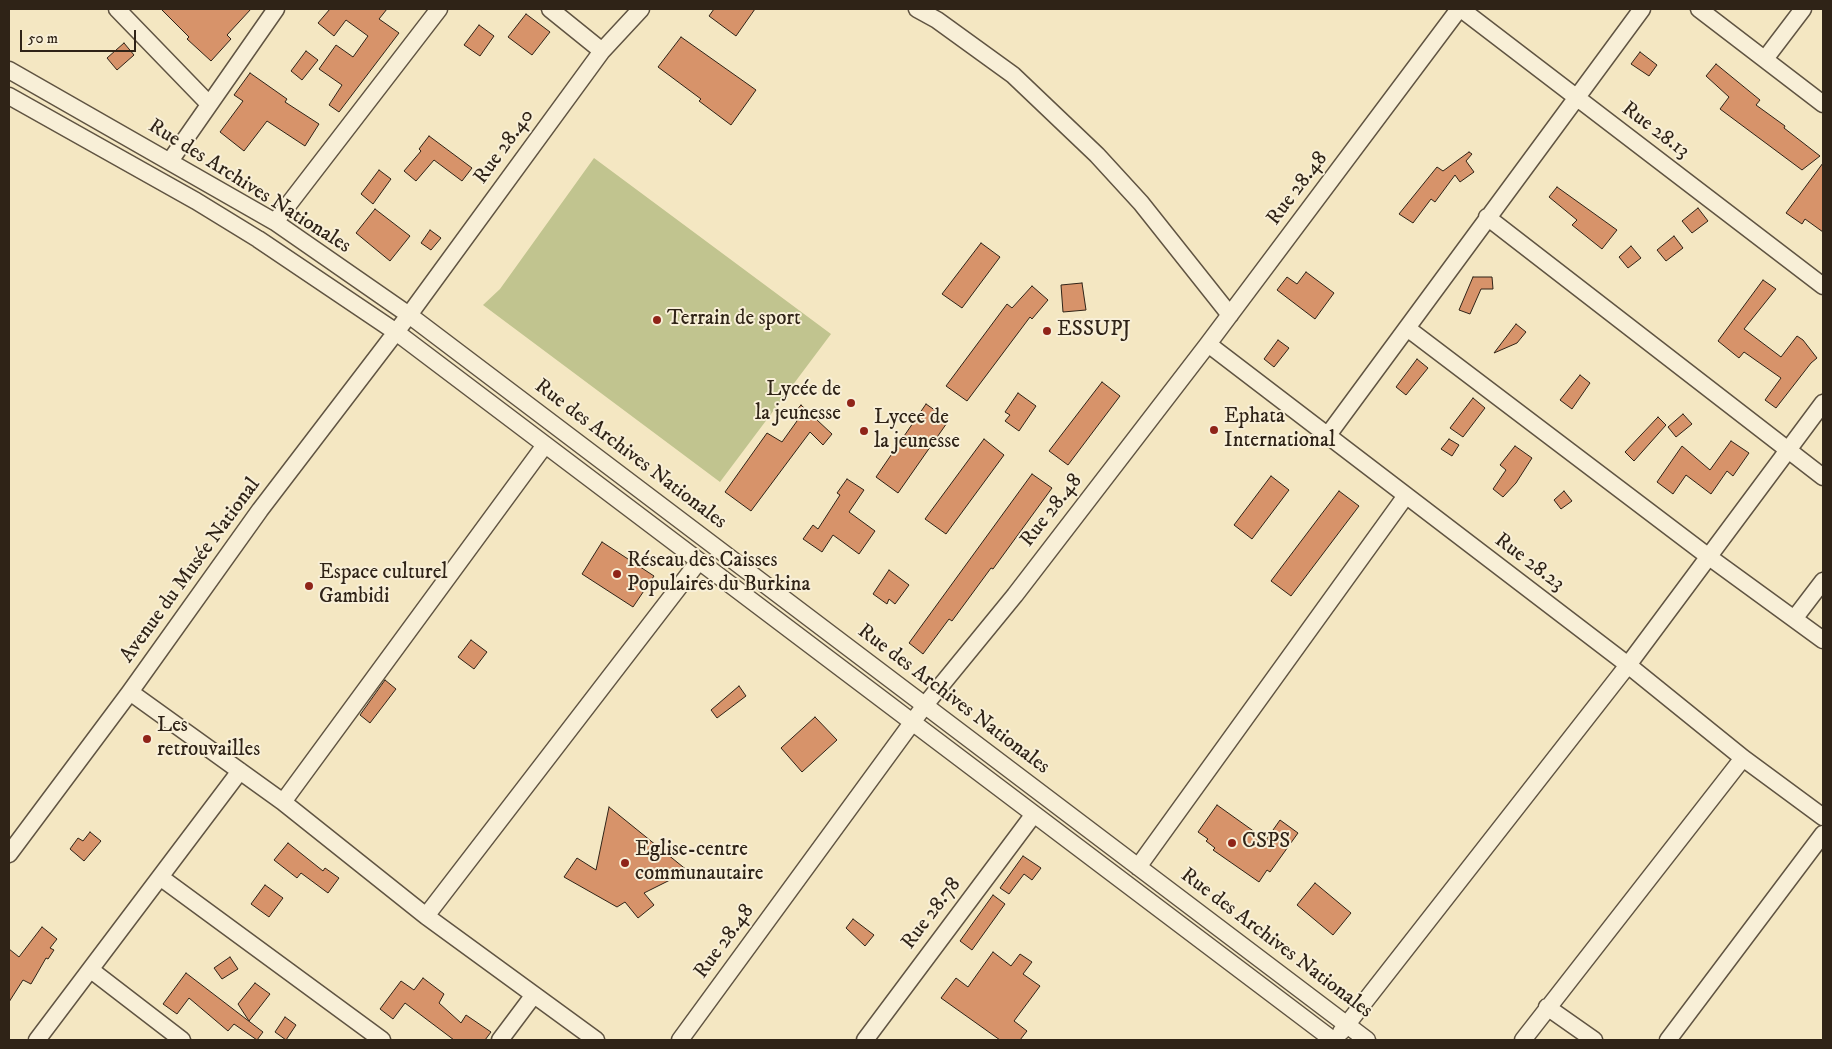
<!DOCTYPE html>
<meta charset="utf-8">
<style>
body{margin:0}
#map{position:relative;width:1832px;height:1049px;overflow:hidden;background:#f4e7c2;font-family:"IM FELL DW Pica",serif}
canvas{display:block}
.frame{position:absolute;inset:0;border:10px solid #2f2317;pointer-events:none}
.scale{position:absolute;left:20px;top:30px;width:116px;height:22px;box-sizing:border-box;border:2px solid #2f2317;border-top:0;padding-left:6px;font-size:15px;line-height:18px;white-space:nowrap;color:#2f2317;-webkit-text-stroke:4px #f8efd7;paint-order:stroke}
</style>
<div id="map">
<canvas width="1832" height="1049"></canvas>
<div class="frame"></div>
<div class="scale">50 m</div>
</div>
<script>
const ctx = document.querySelector('canvas').getContext('2d');
ctx.lineJoin = 'round';
function fillPath(path, color) {
  ctx.fillStyle = color;
  ctx.fill(path, 'evenodd');
}
function toPath(rows) {
  const path = new Path2D();
  for (const r of rows) {
    path.moveTo(r[0], r[1]);
    for (let i = 2; i < r.length; i += 2) path.lineTo(r[i], r[i + 1]);
  }
  return path;
}
function strokePath(path, color, width, dash) {
  ctx.strokeStyle = color;
  ctx.lineWidth = width;
  ctx.lineCap = dash ? 'butt' : 'round';
  ctx.setLineDash(dash || []);
  ctx.stroke(path);
}
function write(font, color, halo, rows, align = 'center') {
  ctx.font = font + ' "IM FELL DW Pica",serif';
  ctx.lineWidth = 4;
  ctx.setLineDash([]);
  ctx.textBaseline = 'middle';
  ctx.strokeStyle = halo;
  ctx.fillStyle = color;
  for (const [text, x, y, turn = 0] of rows) {
    ctx.save();
    ctx.translate(x, y);
    ctx.rotate((+turn || 0) * Math.PI / 180);
    ctx.textAlign = isNaN(turn) ? turn : align;
    if (halo) ctx.strokeText(text, 0, 0);
    ctx.fillText(text, 0, 0);
    ctx.restore();
  }
}
const green = toPath([
 [594,158,831,334,720,482,483,305,500,289]
]);
const building = toPath([
 [161,9,251,9,227,35,231,39,211,61,187,39,189,37,161,9],
 [330,9,387,9,379,19,399,33,339,112,329,105,342,85,319,69,336,45,353,57,368,36,346,20,334,36,318,23,330,9],
 [714,9,755,9,736,36,709,16,714,9],
 [526,14,550,32,532,55,508,37,526,14],
 [479,25,494,36,480,56,464,45,479,25],
 [681,37,756,90,731,125,699,101,701,99,658,67,681,37],
 [124,43,134,55,117,70,107,58,124,43],
 [306,51,318,60,302,80,291,71,306,51],
 [1640,52,1657,65,1649,76,1631,64,1640,52],
 [1716,64,1760,100,1756,105,1785,126,1784,128,1820,156,1802,170,1720,109,1729,97,1706,76,1716,64],
 [250,73,287,99,285,102,319,124,305,146,267,121,244,151,220,132,243,101,234,95,250,73],
 [429,136,472,168,462,181,434,160,416,181,404,171,421,151,419,149,429,136],
 [1469,152,1472,154,1466,161,1474,172,1460,182,1455,175,1435,202,1431,199,1413,223,1399,214,1437,167,1443,171,1469,152],
 [1823,163,1823,232,1805,219,1802,224,1786,213,1823,163],
 [379,170,391,179,373,204,361,194,379,170],
 [1557,187,1617,230,1602,249,1572,225,1577,220,1549,197,1557,187],
 [1698,208,1708,221,1692,233,1682,221,1698,208],
 [375,209,410,236,390,261,356,233,375,209],
 [430,230,441,238,431,250,421,243,430,230],
 [1674,236,1683,248,1666,261,1657,250,1674,236],
 [981,243,1000,257,962,308,942,294,981,243],
 [1631,246,1641,258,1628,268,1619,257,1631,246],
 [1306,272,1334,293,1315,319,1277,290,1287,277,1297,284,1306,272],
 [1473,277,1492,277,1493,289,1481,289,1470,314,1459,310,1473,277],
 [1763,280,1776,289,1744,329,1781,357,1797,336,1803,340,1817,358,1811,363,1776,408,1765,400,1781,378,1744,352,1739,358,1718,341,1763,280],
 [1082,283,1086,310,1063,312,1061,285,1082,283],
 [1032,286,1048,300,1032,319,1030,317,967,401,946,386,1007,304,1012,308,1032,286],
 [1516,324,1526,332,1517,343,1494,353,1516,324],
 [1278,340,1289,348,1274,367,1264,359,1278,340],
 [1417,359,1428,368,1406,395,1396,387,1417,359],
 [1580,375,1590,383,1572,409,1560,400,1580,375],
 [1102,382,1120,396,1068,465,1049,451,1102,382],
 [1018,393,1036,406,1019,431,1005,421,1010,415,1005,412,1018,393],
 [1473,398,1485,408,1463,437,1450,428,1473,398],
 [926,404,949,420,898,493,876,477,926,404],
 [801,405,832,434,823,445,810,432,751,511,725,492,767,433,782,442,797,421,792,415,801,405],
 [1683,414,1692,424,1676,437,1668,427,1683,414],
 [1658,417,1666,425,1634,461,1625,452,1658,417],
 [984,439,1004,455,946,534,925,519,984,439],
 [1449,439,1459,445,1452,456,1441,449,1449,439],
 [1731,441,1749,453,1733,476,1727,471,1711,494,1686,475,1673,494,1657,482,1682,446,1710,470,1731,441],
 [1515,446,1532,458,1516,483,1503,497,1493,489,1506,470,1500,465,1515,446],
 [1032,474,1052,488,993,569,991,568,952,621,949,619,923,654,909,643,1032,474],
 [1271,476,1289,490,1252,539,1234,525,1271,476],
 [847,479,864,490,849,512,875,531,859,554,833,535,822,552,803,539,813,525,818,529,840,495,837,493,847,479],
 [1339,491,1359,506,1291,596,1271,581,1339,491],
 [1564,491,1572,501,1561,509,1554,500,1564,491],
 [602,542,654,576,633,607,582,574,602,542],
 [889,570,909,585,895,604,889,599,887,604,873,594,889,570],
 [471,640,487,652,474,669,458,657,471,640],
 [385,680,396,689,370,723,360,715,385,680],
 [739,686,746,696,717,718,711,710,739,686],
 [815,717,837,740,802,772,781,748,815,717],
 [1217,805,1266,840,1280,820,1298,833,1270,872,1267,870,1259,882,1213,850,1215,848,1206,841,1208,839,1198,832,1217,805],
 [609,807,688,871,644,893,654,905,638,918,625,902,617,907,564,877,577,858,596,870,609,807],
 [90,832,101,841,84,861,70,849,78,838,83,841,90,832],
 [288,843,323,871,325,868,339,878,328,893,301,873,297,878,274,860,288,843],
 [1023,856,1041,868,1032,880,1024,874,1009,894,1000,888,1023,856],
 [1315,883,1351,913,1333,935,1297,905,1315,883],
 [265,885,283,898,269,917,251,904,265,885],
 [993,895,1005,904,972,950,960,941,993,895],
 [853,919,874,935,865,946,846,928,853,919],
 [42,927,57,939,50,948,54,950,48,959,46,958,31,984,23,980,9,1002,9,949,19,957,42,927],
 [993,952,1011,966,1020,954,1032,962,1023,974,1040,986,1014,1021,1027,1031,1020,1040,1000,1040,941,998,956,978,968,987,993,952],
 [230,957,238,969,222,979,214,968,230,957],
 [186,973,263,1032,257,1040,234,1024,228,1031,189,998,177,1014,163,1004,186,973],
 [423,978,444,994,439,1003,461,1023,466,1015,491,1032,485,1040,454,1040,405,1003,393,1019,380,1009,401,981,414,990,423,978],
 [255,983,270,994,249,1021,238,1004,255,983],
 [285,1017,296,1025,286,1040,275,1032,285,1017]
]);
const minor = toPath([
 [117,9,208,103],
 [550,9,602,51],
 [917,9,937,20,1013,75,1097,155,1141,203,1230,315],
 [1461,9,1823,286],
 [1699,9,1823,104],
 [1765,59,1803,9],
 [9,70,275,222,409,315,1367,1040],
 [9,96,196,201,258,239,396,332,1333,1040],
 [170,161,276,9],
 [1487,217,1823,477],
 [275,222,439,9],
 [1407,328,1709,557,1823,640],
 [1208,344,1628,665,1743,758,1823,817],
 [1328,435,1642,9],
 [1794,619,1823,581],
 [130,692,283,802,426,916,596,1040],
 [283,802,545,445],
 [9,854,130,692,260,510,409,315,602,51,641,9],
 [1138,867,1405,497],
 [160,877,382,1040],
 [426,916,699,561],
 [91,970,182,1040],
 [1547,1007,1594,1040],
 [1341,1032,1628,665,1823,403],
 [37,1040,240,771],
 [500,1040,533,996],
 [680,1040,925,705,1015,595,1208,344,1459,9],
 [865,1040,1034,814],
 [1523,1040,1743,758],
 [1668,1040,1823,834]
]);
const markers = [
 [657,320,5,"#8f2418"],
 [1047,331,5,"#8f2418"],
 [851,403,5,"#8f2418"],
 [1214,430,5,"#8f2418"],
 [864,431,5,"#8f2418"],
 [617,574,5,"#8f2418"],
 [309,586,5,"#8f2418"],
 [147,739,5,"#8f2418"],
 [1232,843,5,"#8f2418"],
 [625,863,5,"#8f2418"]
];
const streetNames = [
 ["Rue 28.13",1655,131,37],
 ["Rue 28.40",505,147,-54],
 ["Rue des Archives Nationales",249,187,32],
 ["Rue 28.48",1298,189,-53],
 ["Rue des Archives Nationales",630,455,37],
 ["Rue 28.48",1052,511,-52],
 ["Rue 28.23",1529,563,37],
 ["Avenue du Musée National",191,571,-54],
 ["Rue des Archives Nationales",953,700,37],
 ["Rue 28.78",932,914,-53],
 ["Rue 28.48",725,942,-54],
 ["Rue des Archives Nationales",1276,944,37]
];
const poiNames = [
 ["Terrain de sport",667,320],
 ["ESSUPJ",1057,331],
 ["Lycée de",841,391,"right"],
 ["la jeunesse",841,415,"right"],
 ["Ephata",1224,418],
 ["International",1224,442],
 ["Lycee de",874,419],
 ["la jeunesse",874,443],
 ["Réseau des Caisses",627,562],
 ["Populaires du Burkina",627,586],
 ["Espace culturel",319,574],
 ["Gambidi",319,598],
 ["Les",157,727],
 ["retrouvailles",157,751],
 ["CSPS",1242,843],
 ["Eglise-centre",635,851],
 ["communautaire",635,875]
];
fillPath(green, '#c1c48f');
fillPath(building, '#d7936a');
strokePath(building, '#2f2317', 1);
strokePath(minor, '#605442', 19);
strokePath(minor, '#f8efd7', 16);
for (const [x, y, r, color] of markers) {
  const dot = new Path2D();
  dot.arc(x, y, r, 0, 2 * Math.PI);
  ctx.fillStyle = color;
  ctx.fill(dot);
  strokePath(dot, '#f8efd7', 2);
}
write('21px', '#2f2317', '#f8efd7', streetNames);
write('21px', '#2f2317', '#f8efd7', poiNames, 'left');
</script>
